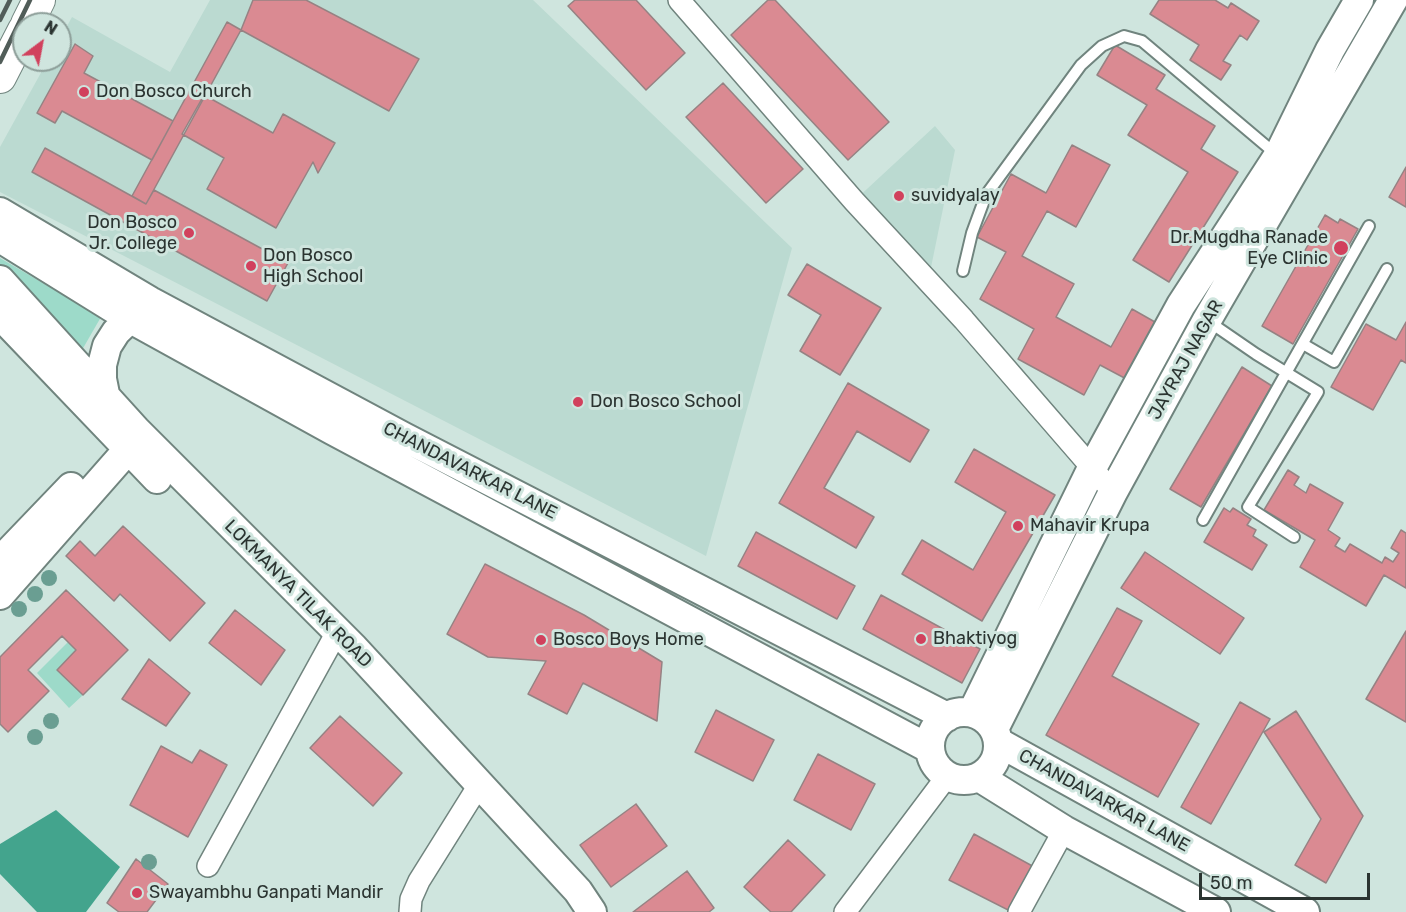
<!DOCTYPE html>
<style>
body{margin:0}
#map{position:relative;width:1406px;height:912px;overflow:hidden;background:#cfe5de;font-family:Rubik,sans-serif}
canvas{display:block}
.north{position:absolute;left:12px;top:12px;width:60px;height:60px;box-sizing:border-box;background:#cfe5de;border:2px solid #8d9e99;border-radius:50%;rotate:32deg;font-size:16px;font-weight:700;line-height:24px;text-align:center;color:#2b3431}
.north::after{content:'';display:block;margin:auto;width:21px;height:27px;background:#d1415d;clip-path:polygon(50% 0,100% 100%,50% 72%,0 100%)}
.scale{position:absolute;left:1199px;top:873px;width:171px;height:27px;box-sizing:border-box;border:3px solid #2b3431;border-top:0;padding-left:8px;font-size:18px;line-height:21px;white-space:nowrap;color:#2b3431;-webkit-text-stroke:4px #cfe5de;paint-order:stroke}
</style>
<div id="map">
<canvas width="1406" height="912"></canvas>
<div class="north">N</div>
<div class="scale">50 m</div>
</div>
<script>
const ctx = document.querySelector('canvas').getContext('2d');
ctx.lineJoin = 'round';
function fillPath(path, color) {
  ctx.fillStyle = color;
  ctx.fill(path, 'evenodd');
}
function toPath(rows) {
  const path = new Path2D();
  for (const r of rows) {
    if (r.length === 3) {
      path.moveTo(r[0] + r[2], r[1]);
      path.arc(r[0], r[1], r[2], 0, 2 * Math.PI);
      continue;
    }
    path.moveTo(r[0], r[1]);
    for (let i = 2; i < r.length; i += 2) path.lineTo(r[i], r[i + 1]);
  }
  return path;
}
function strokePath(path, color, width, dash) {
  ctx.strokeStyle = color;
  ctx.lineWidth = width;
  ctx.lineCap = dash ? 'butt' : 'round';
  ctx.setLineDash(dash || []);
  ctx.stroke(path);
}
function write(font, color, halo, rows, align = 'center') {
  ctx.font = font + ' Rubik,sans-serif';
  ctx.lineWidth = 6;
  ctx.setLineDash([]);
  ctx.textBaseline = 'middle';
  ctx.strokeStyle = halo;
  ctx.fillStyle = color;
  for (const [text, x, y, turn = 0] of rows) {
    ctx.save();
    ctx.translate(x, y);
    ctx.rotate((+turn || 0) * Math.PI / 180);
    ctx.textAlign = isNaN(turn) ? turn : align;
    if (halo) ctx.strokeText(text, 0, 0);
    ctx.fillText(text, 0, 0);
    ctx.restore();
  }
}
const built = toPath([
 [210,0,533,0,792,248,706,556,0,192,0,147,48,60,60,60,60,39,72,17,170,72],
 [935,126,955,150,928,282,854,201]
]);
const green = toPath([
 [0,258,101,317,82,350,0,264],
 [72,638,84,650,61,674,83,695,69,708,37,673]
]);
const water = toPath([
 [56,810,120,867,86,912,37,912,0,874,0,844]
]);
const building = toPath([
 [253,0,306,0,419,59,389,111,241,30,253,0],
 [575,0,636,0,685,53,646,90,568,6,575,0],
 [768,0,775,0,889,122,848,160,731,35,768,0],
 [1159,0,1215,0,1228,8,1231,3,1259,21,1247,40,1240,35,1223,61,1231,65,1221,80,1190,60,1199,45,1150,14,1159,0],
 [227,22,241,30,146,204,132,196,227,22],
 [75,44,93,56,84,73,173,121,152,160,62,111,55,123,37,113,75,44],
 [1115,45,1165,75,1156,89,1215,126,1201,149,1238,172,1169,282,1133,260,1188,172,1128,135,1147,105,1097,75,1115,45],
 [723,83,803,169,766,203,686,117,723,83],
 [204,95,273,133,283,114,335,143,318,173,313,162,276,228,207,189,224,158,182,134,204,95],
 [1072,145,1110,165,1076,227,1047,211,1022,256,1074,284,1056,317,1111,347,1132,309,1162,326,1132,382,1100,365,1084,395,1018,359,1034,329,980,299,1006,252,977,237,1011,174,1046,193,1072,145],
 [45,148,146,204,154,190,288,263,267,301,32,172,45,148],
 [1406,167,1406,207,1389,197,1406,167],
 [1325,215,1338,223,1340,219,1358,229,1293,344,1262,326,1325,215],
 [807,264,881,308,840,375,800,351,821,315,788,295,807,264],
 [1406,322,1406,363,1401,360,1373,410,1331,387,1366,324,1396,340,1406,322],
 [1242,367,1272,386,1201,507,1170,489,1242,367],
 [848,383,929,430,910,462,857,431,824,488,874,517,856,548,779,503,848,383],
 [974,449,1055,495,982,621,902,574,922,540,973,570,1006,512,955,482,974,449],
 [1288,470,1299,477,1294,485,1306,493,1310,484,1343,503,1328,530,1340,538,1335,546,1345,552,1350,544,1382,563,1385,557,1393,562,1399,553,1391,548,1401,530,1406,533,1406,588,1384,575,1366,606,1300,567,1315,540,1264,510,1288,470],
 [1224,508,1230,512,1233,508,1251,519,1247,525,1256,530,1253,536,1267,545,1252,570,1204,542,1224,508],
 [123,526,205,603,170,641,120,594,114,601,66,556,80,541,95,556,123,526],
 [756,532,855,586,837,619,738,566,756,532],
 [1145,552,1244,618,1220,654,1121,588,1145,552],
 [485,564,584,615,662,662,657,721,583,683,567,714,528,694,546,661,488,657,447,634,485,564],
 [66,590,128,650,83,695,57,670,76,650,62,636,28,670,49,691,8,732,0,724,0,657,66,590],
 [881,595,980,649,962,683,863,629,881,595],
 [1117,608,1142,621,1112,676,1199,724,1158,797,1046,735,1117,608],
 [235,610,285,650,261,685,209,643,235,610],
 [1406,631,1406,722,1366,699,1406,631],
 [149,659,190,693,166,726,122,699,149,659],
 [1240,702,1270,719,1211,824,1181,807,1240,702],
 [716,710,774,740,753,781,695,752,716,710],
 [1296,711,1363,816,1326,883,1295,865,1321,819,1264,732,1296,711],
 [340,716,402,773,373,806,310,748,340,716],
 [161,746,192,763,200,750,227,765,188,837,130,805,161,746],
 [818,754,875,784,851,830,794,800,818,754],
 [636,804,667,846,611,887,580,845,636,804],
 [974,834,1036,868,1012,912,949,880,974,834],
 [788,840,825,875,791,912,771,912,744,887,788,840],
 [136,859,168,884,147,912,119,912,107,903,136,859],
 [687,871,714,908,709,912,633,912,687,871]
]);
const lane = toPath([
 [963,271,972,233,986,195,1081,65,1102,46,1124,36,1142,41,1277,155],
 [1208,321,1256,354,1318,392,1248,507,1294,537],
 [1303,344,1334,362,1387,269],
 [1203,520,1369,226]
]);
const street = toPath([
 [679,0,854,201,964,320,1113,492],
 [208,866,337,632],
 [410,912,411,899,419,881,479,785],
 [845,912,948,775],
 [1019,912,1064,830]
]);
const secondary = toPath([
 [0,212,150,301,404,437,947,717],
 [0,238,129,318,332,430,930,749],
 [0,280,136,430,354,648,578,891,592,912],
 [0,315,157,479],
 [105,394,102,379,102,365,107,346,116,332,143,306],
 [0,561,71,487],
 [0,595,139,437],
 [964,746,34],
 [972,713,1091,470,1181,305,1278,156,1330,50,1359,0],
 [994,729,1113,492,1207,320,1393,0],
 [998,742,1305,912],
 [979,777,1064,830,1216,912]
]);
const primary = toPath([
 [27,24,39,0],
 [0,77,24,30]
]);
const rail = toPath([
 [0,20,10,0],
 [0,62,30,0]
]);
const trees = [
 [49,578],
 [35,594],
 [19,609],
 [51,721],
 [35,737],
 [149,862]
];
const markers = [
 [84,92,6,"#d1415d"],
 [899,196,6,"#d1415d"],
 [189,233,6,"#d1415d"],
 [1341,248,8,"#d1415d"],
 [251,266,6,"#d1415d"],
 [578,402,6,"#d1415d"],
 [1018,526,6,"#d1415d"],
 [921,639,6,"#d1415d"],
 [541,640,6,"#d1415d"],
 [137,893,6,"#d1415d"]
];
const poiNames = [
 ["Don Bosco Church",96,92],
 ["suvidyalay",911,196],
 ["Don Bosco",177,223,"right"],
 ["Jr. College",177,244,"right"],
 ["Dr.Mugdha Ranade",1328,238,"right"],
 ["Eye Clinic",1328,259,"right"],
 ["Don Bosco",263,256],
 ["High School",263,277],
 ["Don Bosco School",590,402],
 ["Mahavir Krupa",1030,526],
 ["Bhaktiyog",933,639],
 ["Bosco Boys Home",553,640],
 ["Swayambhu Ganpati Mandir",149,893]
];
const streetNames = [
 ["JAYRAJ NAGAR",1186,360,-61],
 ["CHANDAVARKAR LANE",470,471,27],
 ["LOKMANYA TILAK ROAD",298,594,45],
 ["CHANDAVARKAR LANE",1104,801,29]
];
fillPath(built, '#bbdad1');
fillPath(green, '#9ddac9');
fillPath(water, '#43a48d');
fillPath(building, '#da8a92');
strokePath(building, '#968283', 1.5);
strokePath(lane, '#70847e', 14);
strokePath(street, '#70847e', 24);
strokePath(secondary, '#70847e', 32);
strokePath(primary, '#70847e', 34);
strokePath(lane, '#fff', 10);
strokePath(street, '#fff', 21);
strokePath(secondary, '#fff', 28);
strokePath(primary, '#fff', 32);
strokePath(rail, '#515d59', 4.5);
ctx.fillStyle = '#6a9e92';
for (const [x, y] of trees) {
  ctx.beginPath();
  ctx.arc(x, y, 8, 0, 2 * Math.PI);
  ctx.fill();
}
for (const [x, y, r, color] of markers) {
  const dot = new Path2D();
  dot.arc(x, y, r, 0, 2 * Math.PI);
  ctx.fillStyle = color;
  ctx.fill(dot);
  strokePath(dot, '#cfe5de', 2);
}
write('18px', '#2b3431', '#cfe5de', poiNames, 'left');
write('18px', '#2b3431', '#cfe5de', streetNames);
</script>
